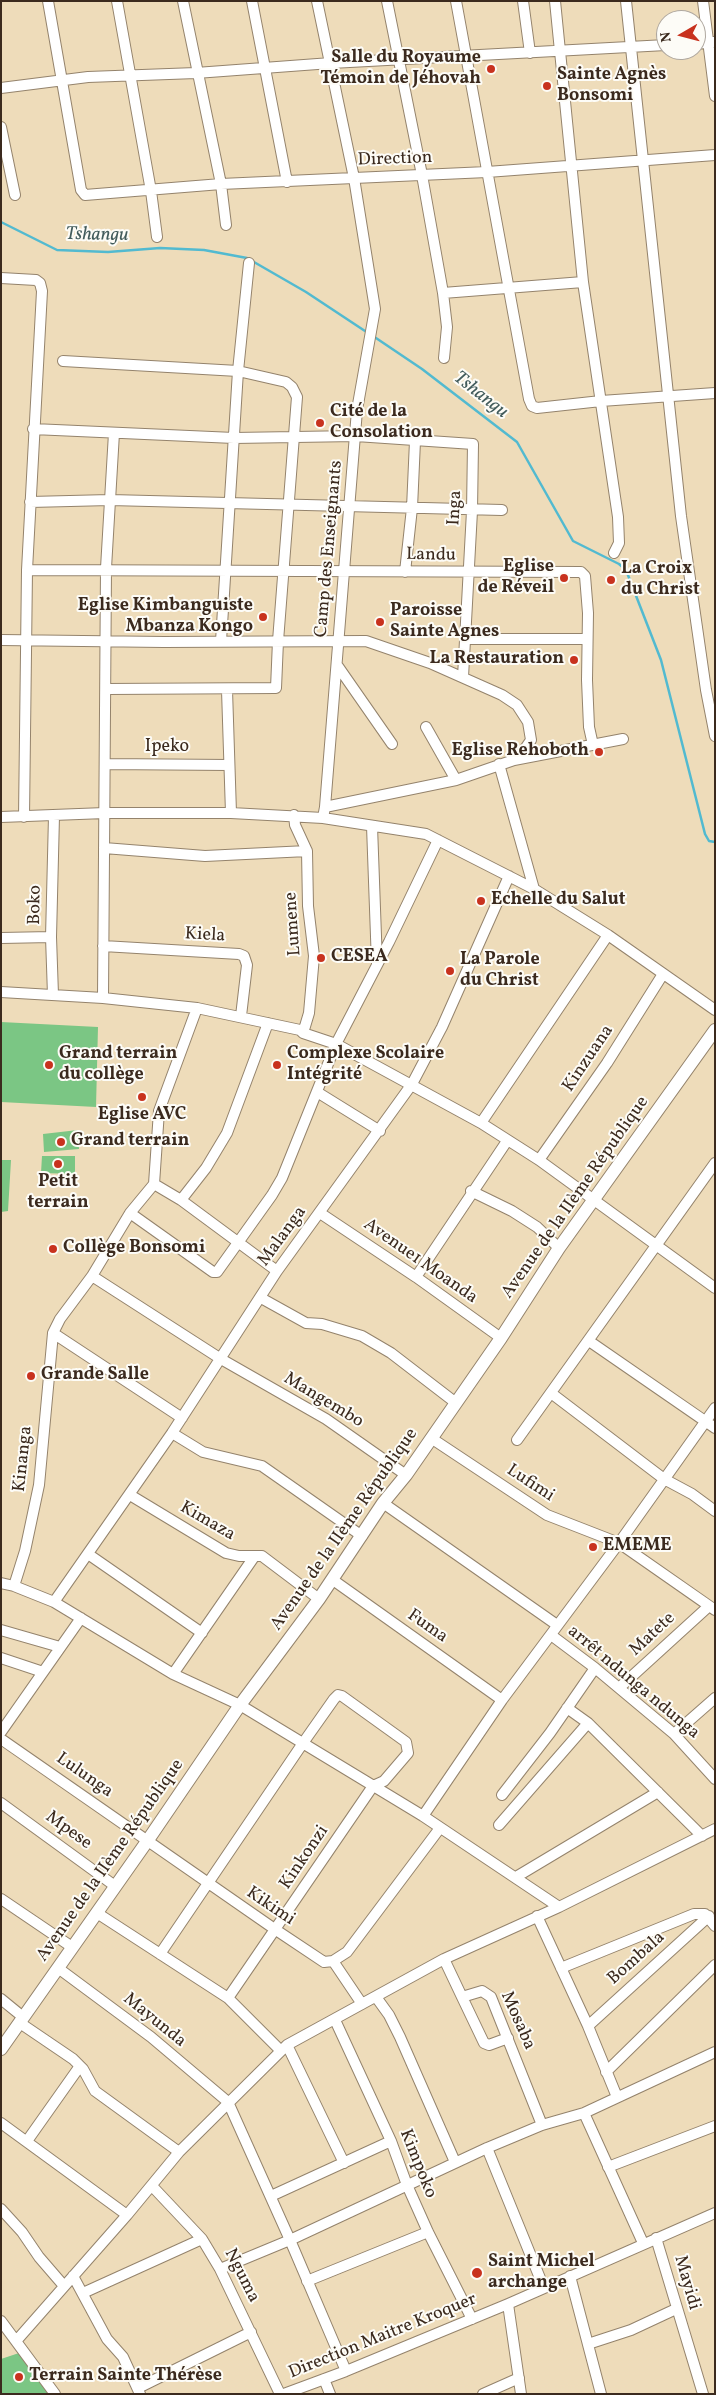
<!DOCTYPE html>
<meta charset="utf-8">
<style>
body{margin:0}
#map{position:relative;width:716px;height:2395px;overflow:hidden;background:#eedcba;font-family:Vollkorn,serif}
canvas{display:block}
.frame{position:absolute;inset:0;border:2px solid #3b2a1e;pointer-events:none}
.north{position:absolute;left:656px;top:10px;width:50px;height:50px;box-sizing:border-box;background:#fdfcf7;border:1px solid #afa8a0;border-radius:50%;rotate:262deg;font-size:14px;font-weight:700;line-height:20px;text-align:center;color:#3b2a1e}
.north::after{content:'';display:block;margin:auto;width:18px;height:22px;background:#c8321e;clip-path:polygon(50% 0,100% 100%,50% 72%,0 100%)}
</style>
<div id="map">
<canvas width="716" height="2395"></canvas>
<div class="frame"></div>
<div class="north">N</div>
</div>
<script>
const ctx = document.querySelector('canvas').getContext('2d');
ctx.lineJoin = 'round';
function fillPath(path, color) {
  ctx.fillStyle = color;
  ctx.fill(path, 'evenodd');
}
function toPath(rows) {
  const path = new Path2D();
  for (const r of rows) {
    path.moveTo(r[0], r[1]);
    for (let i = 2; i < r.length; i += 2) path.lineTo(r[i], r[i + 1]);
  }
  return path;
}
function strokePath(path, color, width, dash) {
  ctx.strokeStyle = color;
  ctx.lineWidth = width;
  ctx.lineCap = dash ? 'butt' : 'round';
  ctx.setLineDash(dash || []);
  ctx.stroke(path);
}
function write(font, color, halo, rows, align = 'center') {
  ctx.font = font + ' Vollkorn,serif';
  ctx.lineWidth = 4;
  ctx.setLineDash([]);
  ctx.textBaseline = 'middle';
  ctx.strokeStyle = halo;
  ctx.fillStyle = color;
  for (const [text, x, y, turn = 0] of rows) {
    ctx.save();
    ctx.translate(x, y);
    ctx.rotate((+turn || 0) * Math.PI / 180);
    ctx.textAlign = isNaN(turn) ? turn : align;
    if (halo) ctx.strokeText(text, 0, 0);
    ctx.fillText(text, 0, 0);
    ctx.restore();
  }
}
const green = toPath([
 [1,1022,98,1027,96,1107,1,1102],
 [78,1130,79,1149,44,1152,43,1134],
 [42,1156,75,1156,75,1174,41,1173],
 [1,1160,11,1160,8,1211,1,1212],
 [19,2353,49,2394,1,2394,1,2359]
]);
const stream = toPath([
 [1,222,57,250,108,252,160,248,204,250,247,258,306,292,368,333],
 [373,336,422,369,517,442,573,541,619,564,626,570,661,660,705,834,709,841,715,842]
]);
const minor = toPath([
 [48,1,81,190,85,195,221,184,487,172,715,155],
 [117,1,151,191,157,237],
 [183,1,221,184,226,225],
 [252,1,287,182],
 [317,1,354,178,375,309,357,410,325,807,323,818],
 [387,1,422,175,443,293,447,327,444,358],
 [456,1,529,399,532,406,537,408,601,401,715,393],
 [523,1,530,53],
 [555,1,583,282,618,517,619,543,614,553],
 [626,1,681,516,706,690,715,736],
 [703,1,715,96],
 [696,44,714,42],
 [1,88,88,77,196,73,331,63,666,45],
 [1,127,15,195],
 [1,278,36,280,40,283,42,291,27,570,24,817],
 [443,293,583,282],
 [63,361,238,371,221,641],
 [33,429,234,438,356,436,473,444,472,511,463,677],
 [30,502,110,500,502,510],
 [27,570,581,572,585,576,588,613,587,680,589,727,593,745],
 [405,572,412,508,415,441],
 [466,639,587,639],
 [1,640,164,642,366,641,430,663,502,695,517,705,528,722,531,740,518,759],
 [337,665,392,744],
 [107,689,276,688,278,641,297,397,292,387,286,382,238,371,249,263],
 [227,690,231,813],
 [426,727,456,780],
 [105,764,229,765],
 [499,764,534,889],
 [325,807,456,780,514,760,623,739],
 [294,815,295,825,307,851,308,906,314,956,309,1013,303,1033],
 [1,817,105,813,231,813,323,818,426,834,534,889,608,935,715,1010],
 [372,826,377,964],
 [104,848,205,856,307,851],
 [1,938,51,937],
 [103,946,239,954,244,956,247,965,241,1016],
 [1,992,103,998,197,1008,300,1030,303,1033,336,1044,481,1123,539,1160,715,1288],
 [53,995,51,937,54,816],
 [103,998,106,568,114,433],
 [317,1092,380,1131],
 [481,1123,608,935],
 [539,1160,607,1063,663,974],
 [154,1184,159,1111,197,1008],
 [154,1184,181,1200,277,1271],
 [471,1191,512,1211,537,1227,559,1248],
 [181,1200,206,1168,227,1133,268,1023],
 [130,1213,213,1272,217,1272,272,1195,282,1178,336,1044,389,942,438,840],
 [320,1213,416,1277,501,1338],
 [92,1276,221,1359,326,1419,406,1475],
 [416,1277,507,1141],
 [261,1298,306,1323,322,1324,362,1336,391,1353,456,1403],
 [53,1333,182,1418],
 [589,1341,715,1428],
 [551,1393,664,1479,692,1494,715,1511],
 [172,1433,203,1452,262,1466,362,1536],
 [431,1438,547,1515,619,1543,715,1610],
 [517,1440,715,1163],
 [130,1495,226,1553,239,1556,262,1556,319,1599],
 [383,1503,557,1625],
 [88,1554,202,1633],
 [333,1580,502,1700],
 [1,1583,14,1586,54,1602,173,1674,240,1705,423,1816,559,1907],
 [14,1586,25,1551,39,1485,53,1333,60,1319,92,1276,130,1213,154,1184],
 [54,1602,172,1433,277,1271,412,1084,442,1027,509,876],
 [1,1630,60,1647],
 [551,1635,595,1668,674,1734,715,1779],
 [1,1658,43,1672],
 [173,1674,254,1557],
 [619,1688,709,1606],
 [567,1708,588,1723,702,1836],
 [1,1732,81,1618],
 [674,1734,715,1698],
 [1,1739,276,1930,324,1962,333,1961,362,2004],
 [502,1795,550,1733,595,1668],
 [1,1803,115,1886],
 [423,1816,502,1700,619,1543,715,1408],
 [499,1825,588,1723],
 [516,1877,658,1792],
 [1,1899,72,1947],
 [97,1913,228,1998,281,2051],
 [537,1916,588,2026,617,2097],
 [160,1954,303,1743,334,1699,338,1695,342,1696,406,1742,408,1753,384,1781,373,1786,228,1998],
 [444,1959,462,1997,482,1991,491,1997,542,2125],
 [333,1961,347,1952,440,1828],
 [58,1968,151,2037,228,2102,290,2240,346,2371],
 [561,1968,694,1914,705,1914,715,1926],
 [376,1997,389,2015,400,2037,455,2162],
 [462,1997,484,2043,489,2045,508,2038],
 [1,1999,23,2017],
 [335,2020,391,2141,407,2185,428,2232,472,2319],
 [20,2023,73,2059,83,2069,95,2091,179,2152],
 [588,2026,709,1916],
 [287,2045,344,2163],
 [606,2072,715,1965],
 [584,2113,643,2243],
 [1,2123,127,2215],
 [27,2141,80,2066],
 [487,2148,544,2288],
 [608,2167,715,2126],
 [152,2186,202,2239,220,2269,280,2394],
 [271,2196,391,2141],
 [1,2209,22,2232,39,2257,64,2286],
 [656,2238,703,2394],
 [220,2269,290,2240,487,2148,542,2125,584,2113,715,2052],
 [73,2276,107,2339,123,2357,140,2394],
 [570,2276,601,2394],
 [307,2281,428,2232],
 [83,2293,202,2239],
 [508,2304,521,2394],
 [1,2321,55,2394],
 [17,2340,127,2215,179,2152,287,2045,444,1959,559,1907,715,1829],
 [588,2344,631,2330,676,2309],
 [324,2379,330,2394],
 [138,2388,251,2332],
 [284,2394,346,2371,508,2304,715,2213],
 [483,2394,519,2378]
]);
const tertiary = toPath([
 [1,2049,148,1840,240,1705,319,1599,383,1503,406,1475,501,1338,559,1248,715,1030]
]);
const markers = [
 [491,69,5,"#c8321e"],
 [547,86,5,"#c8321e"],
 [320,423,5,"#c8321e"],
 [564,578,5,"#c8321e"],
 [611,580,5,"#c8321e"],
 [263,617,5,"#c8321e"],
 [380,622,5,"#c8321e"],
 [574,660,5,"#c8321e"],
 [599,752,5,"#c8321e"],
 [481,901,5,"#c8321e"],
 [321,958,5,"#c8321e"],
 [450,971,5,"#c8321e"],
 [49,1065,5,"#c8321e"],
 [277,1065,5,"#c8321e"],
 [142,1097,5,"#c8321e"],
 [61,1142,5,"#c8321e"],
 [58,1164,5,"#c8321e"],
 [53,1249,5,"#c8321e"],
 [31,1376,5,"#c8321e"],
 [593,1547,5,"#c8321e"],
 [477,2273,6,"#c8321e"],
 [19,2377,5,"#c8321e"]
];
const poiNames = [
 ["Salle du Royaume",481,59,"right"],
 ["Témoin de Jéhovah",481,80,"right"],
 ["Sainte Agnès",557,76],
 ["Bonsomi",557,97],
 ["Cité de la",330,413],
 ["Consolation",330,434],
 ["Eglise",554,568,"right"],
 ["de Réveil",554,589,"right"],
 ["La Croix",621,570],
 ["du Christ",621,591],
 ["Eglise Kimbanguiste",253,607,"right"],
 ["Mbanza Kongo",253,628,"right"],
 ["Paroisse",390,612],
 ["Sainte Agnes",390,633],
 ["La Restauration",564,660,"right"],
 ["Eglise Rehoboth",589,752,"right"],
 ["Echelle du Salut",491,901],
 ["CESEA",331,958],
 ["La Parole",460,961],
 ["du Christ",460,982],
 ["Grand terrain",59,1055],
 ["du collège",59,1076],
 ["Complexe Scolaire",287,1055],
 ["Intégrité",287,1076],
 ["Eglise AVC",142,1116,"center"],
 ["Grand terrain",71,1142],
 ["Petit",58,1183,"center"],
 ["terrain",58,1204,"center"],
 ["Collège Bonsomi",63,1249],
 ["Grande Salle",41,1376],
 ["EMEME",603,1547],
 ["Saint Michel",488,2263],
 ["archange",488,2284],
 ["Terrain Sainte Thérèse",29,2377]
];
const streetNames = [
 ["Direction",395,160,-2],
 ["Inga",456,508,-87],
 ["Camp des Enseignants",330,549,-85],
 ["Landu",431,556,1],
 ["Ipeko",167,748],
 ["Boko",36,905,-89],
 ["Lumene",294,924,-94],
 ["Kiela",205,936,3],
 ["Kinzuana",589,1059,-56],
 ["Avenue de la IIème République",576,1198,-55],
 ["Malanga",283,1237,-54],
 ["Avenue1 Moanda",420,1262,35],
 ["Mangembo",323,1401,31],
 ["Kinanga",24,1459,-84],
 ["Lufimi",530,1484,33],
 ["Kimaza",207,1522,30],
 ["Avenue de la IIème République",345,1530,-55],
 ["Fuma",427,1627,35],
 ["Matete",653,1635,-43],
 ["arrêt ndunga ndunga",633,1683,40],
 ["Lulunga",84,1776,35],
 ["Mpese",68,1831,36],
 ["Kinkonzi",305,1858,-56],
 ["Avenue de la IIème République",111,1861,-55],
 ["Kikimi",270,1907,34],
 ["Bombala",637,1959,-42],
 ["Mayunda",154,2021,39],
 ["Mosaba",517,2021,66],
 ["Kimpoko",417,2164,68],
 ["Nguma",241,2276,63],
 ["Mayidi",686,2283,74],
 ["Direction Maitre Kroquer",383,2337,-22]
];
const waterNames = [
 ["Tshangu",97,236,1],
 ["Tshangu",480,396,38]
];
fillPath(green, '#7bc684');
strokePath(stream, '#52bad0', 2.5);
strokePath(minor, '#94836c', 12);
strokePath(tertiary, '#94836c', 14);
strokePath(minor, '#fff', 10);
strokePath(tertiary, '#fff', 12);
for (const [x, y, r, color] of markers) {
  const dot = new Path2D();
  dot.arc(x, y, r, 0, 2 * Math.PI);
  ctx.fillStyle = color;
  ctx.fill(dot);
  strokePath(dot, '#fdfcf7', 2);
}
write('bold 18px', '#3b2a1e', '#fdfcf7', poiNames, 'left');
write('18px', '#3b2a1e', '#fdfcf7', streetNames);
write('italic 19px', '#435c5c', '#fdfcf7', waterNames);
</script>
